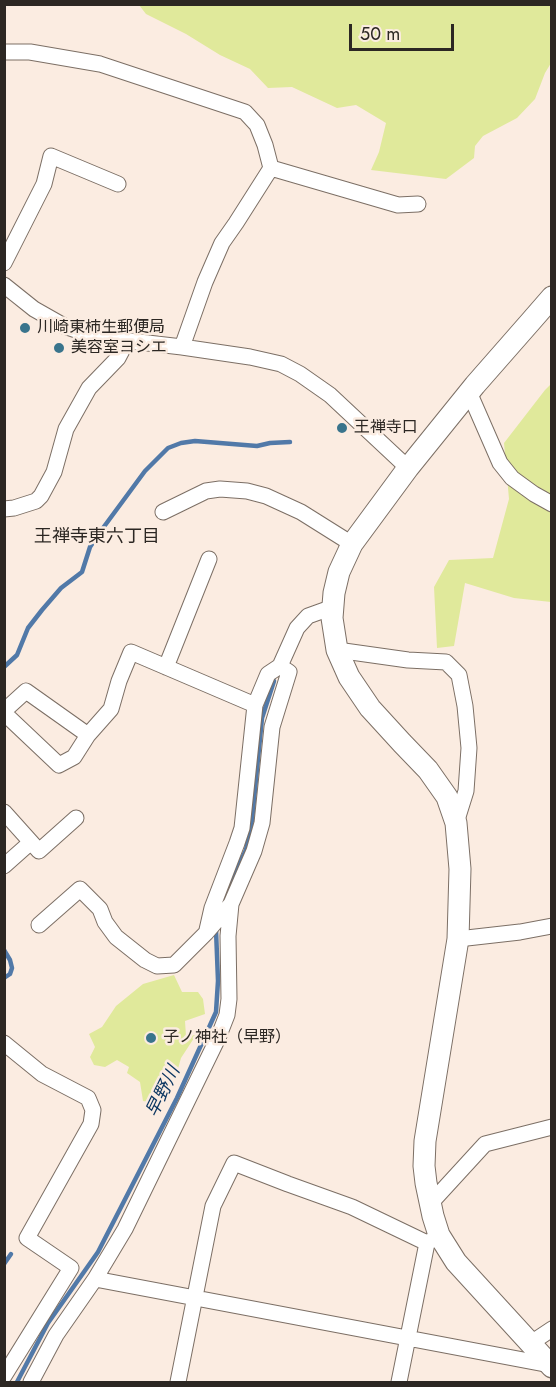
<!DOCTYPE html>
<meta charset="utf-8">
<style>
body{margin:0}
#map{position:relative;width:556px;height:1387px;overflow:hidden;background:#fbece1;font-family:Jost,sans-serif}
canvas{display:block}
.frame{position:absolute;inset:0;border:6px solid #2c2723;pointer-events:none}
.scale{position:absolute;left:349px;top:24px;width:105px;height:27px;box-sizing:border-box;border:3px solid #2c2723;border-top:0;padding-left:8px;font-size:18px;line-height:21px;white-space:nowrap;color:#2c2723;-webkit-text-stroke:4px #fbece1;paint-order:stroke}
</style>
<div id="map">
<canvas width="556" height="1387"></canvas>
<div class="frame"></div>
<div class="scale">50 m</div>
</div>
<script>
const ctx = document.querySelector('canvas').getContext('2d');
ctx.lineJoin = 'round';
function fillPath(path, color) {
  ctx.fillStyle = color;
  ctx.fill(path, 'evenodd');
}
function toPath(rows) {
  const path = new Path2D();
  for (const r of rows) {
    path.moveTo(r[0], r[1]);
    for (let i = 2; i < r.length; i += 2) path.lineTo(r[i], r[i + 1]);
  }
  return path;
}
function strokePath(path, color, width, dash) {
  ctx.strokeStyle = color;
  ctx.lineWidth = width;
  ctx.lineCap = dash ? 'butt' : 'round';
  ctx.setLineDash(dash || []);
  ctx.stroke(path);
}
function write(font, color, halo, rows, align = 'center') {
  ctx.font = font + ' Jost,"Noto Sans JP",sans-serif';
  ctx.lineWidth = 5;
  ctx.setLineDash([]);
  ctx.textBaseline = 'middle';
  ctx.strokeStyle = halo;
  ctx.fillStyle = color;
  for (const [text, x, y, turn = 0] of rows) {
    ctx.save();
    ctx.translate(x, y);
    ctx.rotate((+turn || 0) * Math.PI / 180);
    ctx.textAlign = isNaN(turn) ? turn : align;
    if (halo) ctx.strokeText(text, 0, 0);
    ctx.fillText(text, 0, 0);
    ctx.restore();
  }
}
const green = toPath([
 [139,5,551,5,551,63,545,73,535,99,517,118,483,136,475,146,474,158,446,179,371,170,379,152,386,123,356,105,337,108,292,87,268,88,250,69,220,55,186,34,146,14],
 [551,384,551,602,514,598,465,583,454,646,437,648,434,587,449,560,493,558,509,499,504,443,545,390],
 [174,975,182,992,198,992,203,999,205,1014,185,1021,186,1036,196,1035,181,1058,176,1076,161,1104,143,1101,140,1082,127,1073,129,1067,117,1060,105,1067,94,1065,90,1057,95,1047,89,1034,102,1027,116,1006,143,984]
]);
const stream = toPath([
 [4,667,17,655,28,628,42,610,61,588,82,572,90,547,103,528,145,471,168,448,181,443,195,441,257,446,270,443,290,442],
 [224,896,246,850,252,820,262,718,274,681],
 [4,950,10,960,12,968,10,974,4,978],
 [4,1264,11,1254],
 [17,1382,48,1323,98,1252,177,1098,216,1012,218,981,216,930]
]);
const street = toPath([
 [4,52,30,52,100,64,245,112,257,125,265,145,271,168,398,205,418,204],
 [4,263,44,184,51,156,118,184],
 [4,285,34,309,64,326,96,337,182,347,250,357,281,364,300,374,330,395,408,468],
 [182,347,205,282,222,243,236,223,271,168],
 [469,392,500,463,512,478,534,494,552,504],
 [4,509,14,508,36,501,41,496,54,472,66,429,89,388,118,358,127,341],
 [163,512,206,491,220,489,247,491,266,496,301,512,352,544],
 [337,650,408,660,446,662,459,675,465,706,469,748,466,791,456,823],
 [166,667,209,559],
 [4,711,26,691,88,735],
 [4,713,59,765,74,757,88,735,111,709,119,681,131,652,255,705],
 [4,812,39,851,76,818],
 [4,866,31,842],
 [39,925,80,889,100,909,105,922,116,937,145,960,157,966,174,965,206,933,231,904,254,851,262,823,272,727,289,672,280,666],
 [207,930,212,908,237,843,242,828,255,705,268,674,280,666,297,628,308,616,333,607],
 [458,939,520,932,552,926],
 [4,1043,42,1074,88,1098,93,1110,91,1124,27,1238,71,1268,4,1376],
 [430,1204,485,1144,552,1127],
 [95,1279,550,1365],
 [531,1343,552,1329],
 [31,1382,56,1335,95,1279,125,1229,218,1038,227,1015,229,999,228,936,231,904],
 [178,1382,213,1206,234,1163,288,1184,352,1207,427,1243],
 [399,1382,427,1243,434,1239]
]);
const secondary = toPath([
 [552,297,532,320,475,385,408,468,352,544,339,572,334,593,332,618,337,650,349,677,370,708,402,743,428,770,447,797,456,823,460,869,458,939,425,1141,424,1166,426,1183,433,1216,439,1235,456,1262,552,1367]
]);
const markers = [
 [25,328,6,"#39748c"],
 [59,348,6,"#39748c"],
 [342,428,6,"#39748c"],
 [151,1038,6,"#39748c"]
];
const poiNames = [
 ["川崎東柿生郵便局",37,328],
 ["美容室ヨシエ",71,348],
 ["王禅寺口",354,428],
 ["子ノ神社（早野）",163,1038]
];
const neighbourhoodNames = [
 ["王禅寺東六丁目",97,538]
];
const waterNames = [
 ["早野川",164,1092,-64]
];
fillPath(green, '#e0e99b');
strokePath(stream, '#5179a8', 4.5);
strokePath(street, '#7c6f65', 17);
strokePath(secondary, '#7c6f65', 23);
strokePath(street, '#fff', 15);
strokePath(secondary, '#fff', 21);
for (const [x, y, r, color] of markers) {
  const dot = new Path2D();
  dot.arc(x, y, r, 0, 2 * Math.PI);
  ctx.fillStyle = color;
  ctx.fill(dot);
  strokePath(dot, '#fbece1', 2);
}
write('16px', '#2c2723', '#fbece1', poiNames, 'left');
write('18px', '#2c2723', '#fbece1', neighbourhoodNames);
write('italic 18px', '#08335f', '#fbece1', waterNames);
</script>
